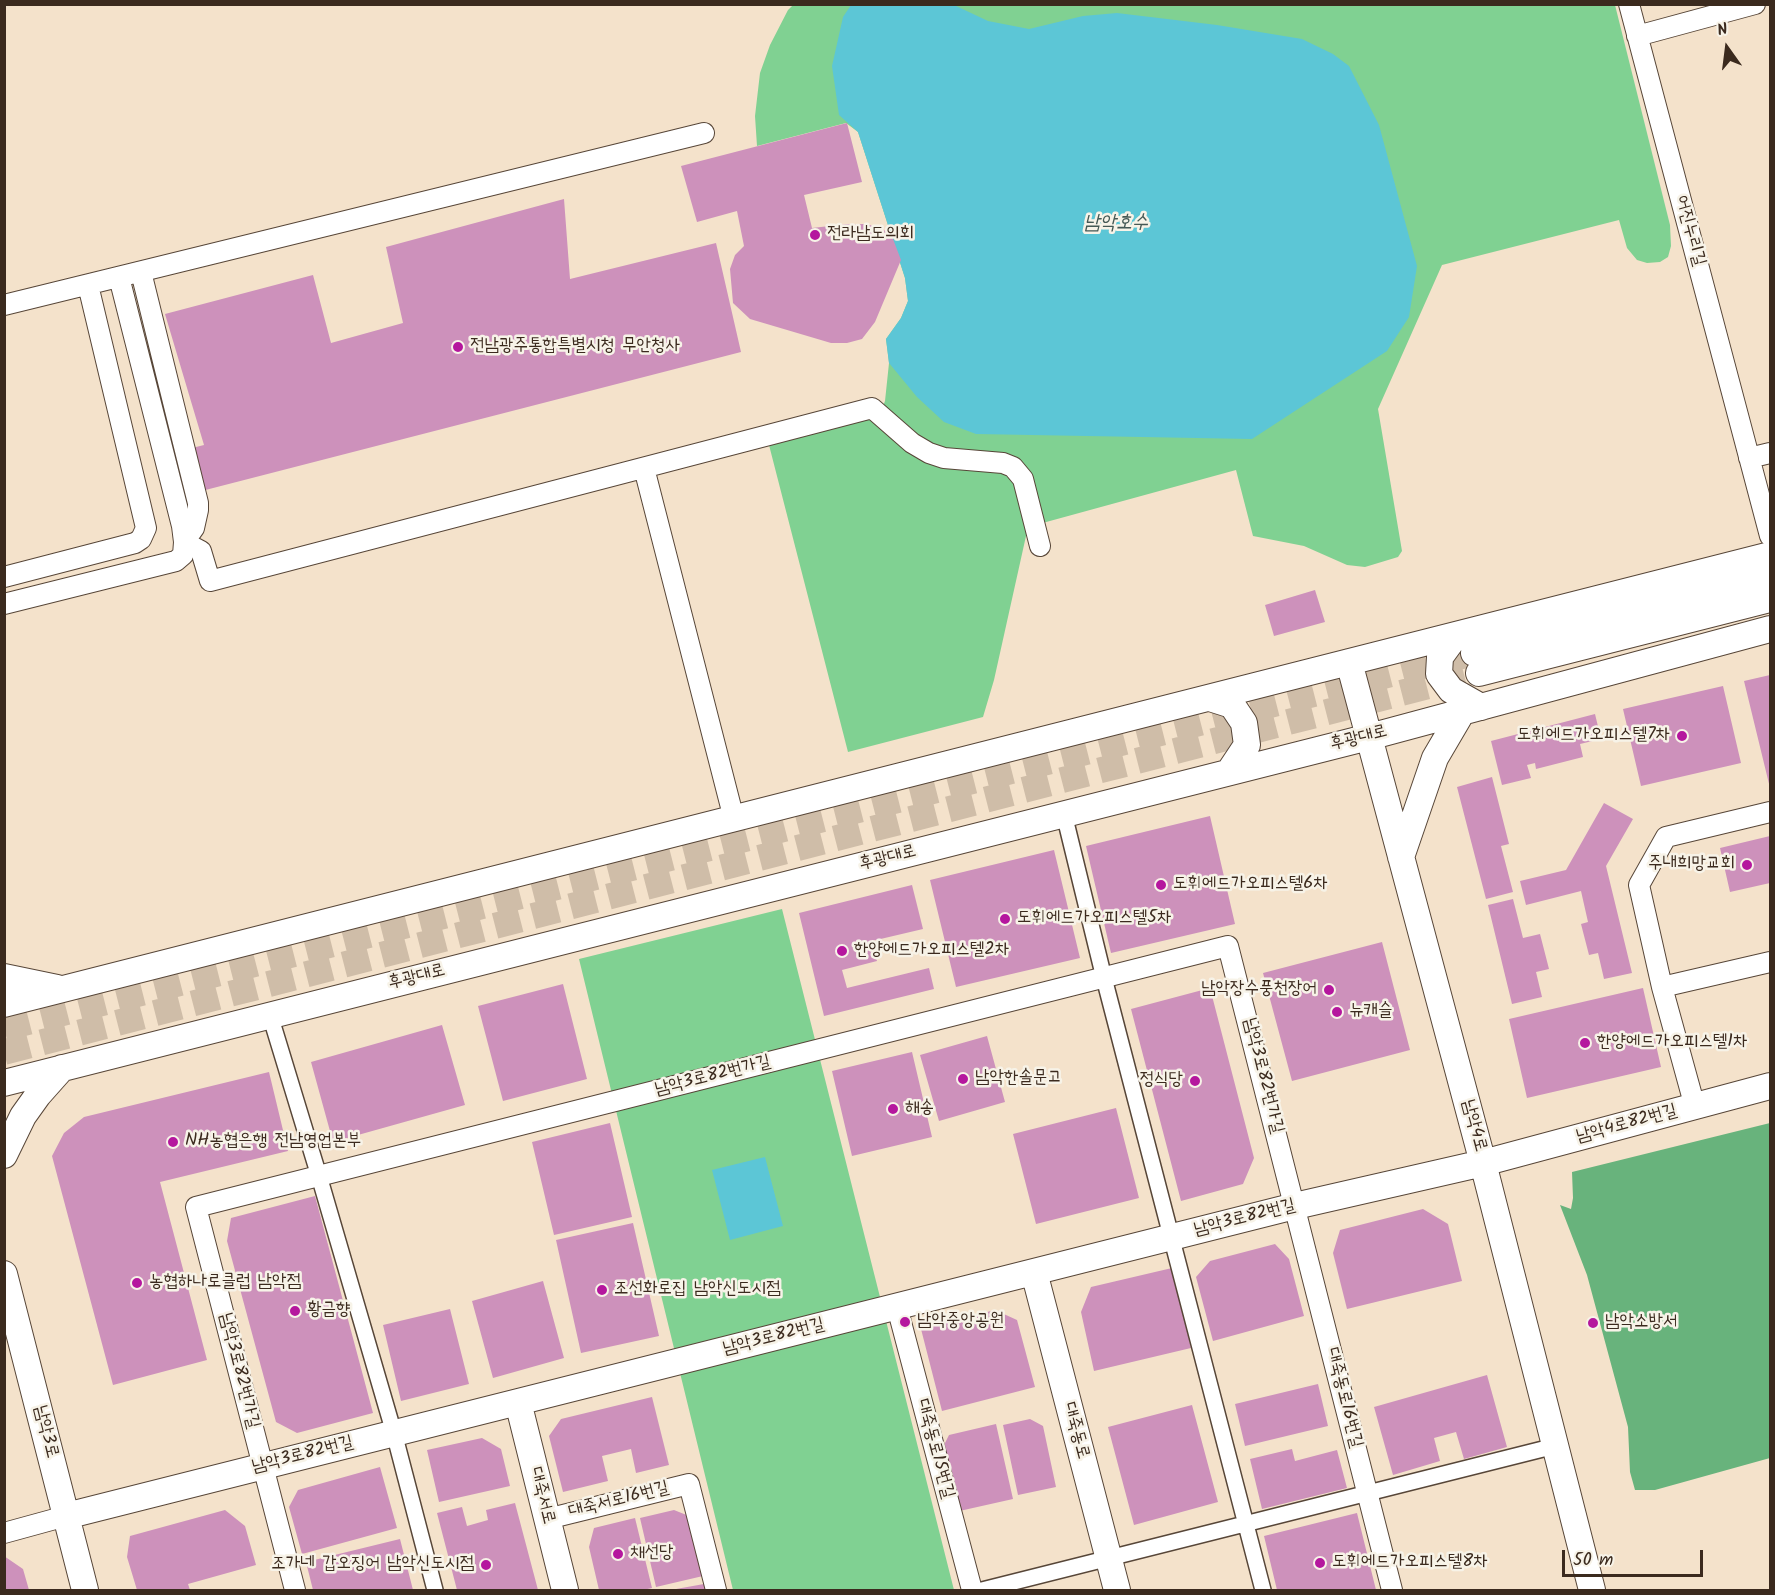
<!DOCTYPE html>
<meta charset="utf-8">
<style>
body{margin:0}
#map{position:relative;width:1775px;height:1595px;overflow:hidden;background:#f4e2cb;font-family:Kalam,sans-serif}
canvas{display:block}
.frame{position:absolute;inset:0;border:6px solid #3b2a1e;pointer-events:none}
.north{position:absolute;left:1697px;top:18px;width:60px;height:60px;-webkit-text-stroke:4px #f7f3e8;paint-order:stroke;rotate:346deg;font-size:16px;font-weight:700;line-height:24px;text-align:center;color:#3b2a1e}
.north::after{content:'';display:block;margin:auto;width:21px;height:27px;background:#3b2a1e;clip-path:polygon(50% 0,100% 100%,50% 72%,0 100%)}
.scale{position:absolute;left:1562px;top:1550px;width:141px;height:27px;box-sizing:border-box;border:3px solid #3b2a1e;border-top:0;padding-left:8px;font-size:18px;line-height:21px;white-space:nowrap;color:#3b2a1e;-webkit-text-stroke:4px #f7f3e8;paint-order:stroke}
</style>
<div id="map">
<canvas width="1775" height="1595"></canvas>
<div class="frame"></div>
<div class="north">N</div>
<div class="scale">50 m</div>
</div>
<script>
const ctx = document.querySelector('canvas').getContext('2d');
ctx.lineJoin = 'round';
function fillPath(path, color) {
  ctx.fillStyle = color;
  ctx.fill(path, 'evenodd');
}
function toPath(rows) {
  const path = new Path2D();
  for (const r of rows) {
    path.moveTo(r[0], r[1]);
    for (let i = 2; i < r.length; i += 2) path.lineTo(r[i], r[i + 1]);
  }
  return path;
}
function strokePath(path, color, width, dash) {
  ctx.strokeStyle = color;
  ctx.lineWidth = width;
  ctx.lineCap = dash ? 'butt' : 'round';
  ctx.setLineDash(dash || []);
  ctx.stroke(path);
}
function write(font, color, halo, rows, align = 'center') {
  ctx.font = font + ' Kalam,"Poor Story",sans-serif';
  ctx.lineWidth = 5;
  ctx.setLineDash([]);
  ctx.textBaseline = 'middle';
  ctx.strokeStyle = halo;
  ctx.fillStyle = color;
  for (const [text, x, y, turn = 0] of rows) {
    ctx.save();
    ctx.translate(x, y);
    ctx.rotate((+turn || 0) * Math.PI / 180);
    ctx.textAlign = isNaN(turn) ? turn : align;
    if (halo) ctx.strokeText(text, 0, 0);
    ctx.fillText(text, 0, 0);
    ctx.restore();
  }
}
const green = toPath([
 [793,5,1615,5,1670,225,1671,246,1668,257,1660,262,1647,263,1637,260,1627,248,1619,220,1442,265,1378,409,1402,551,1398,557,1365,567,1347,565,1304,546,1253,536,1236,470,1028,527,994,680,983,717,848,752,769,445,882,409,885,401,889,363,886,339,901,318,908,301,905,278,858,132,846,123,757,146,755,116,760,73,770,45,788,10],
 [782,909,954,1590,733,1590,579,959]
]);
const forest = toPath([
 [1770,1123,1770,1458,1655,1490,1635,1490,1630,1472,1628,1427,1587,1275,1560,1205,1571,1209,1573,1198,1572,1172]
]);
const water = toPath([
 [851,5,954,5,988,21,1029,29,1083,16,1117,13,1217,25,1302,39,1333,54,1349,66,1379,125,1417,266,1409,317,1387,351,1252,439,976,434,944,422,917,397,889,363,886,339,901,318,908,301,905,278,858,132,839,115,832,66,843,17],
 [765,1157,783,1226,730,1240,712,1170]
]);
const building = toPath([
 [847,123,862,182,804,195,812,228,848,224,867,224,884,230,893,239,901,260,875,322,862,339,847,343,831,343,750,319,733,303,730,269,735,255,744,246,737,211,697,222,681,166],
 [564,199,570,279,716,243,741,352,186,495,176,452,204,445,165,314,313,275,331,343,403,323,386,247],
 [1315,590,1325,622,1274,636,1265,605],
 [1770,675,1770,788,1744,681],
 [1723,686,1741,763,1641,786,1623,709],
 [1595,714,1601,739,1580,744,1583,757,1536,769,1535,763,1527,765,1531,778,1502,785,1491,741],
 [1492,777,1509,844,1501,846,1513,892,1486,899,1457,787],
 [1604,803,1633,819,1606,866,1632,973,1604,979,1598,953,1589,955,1581,924,1588,922,1581,891,1526,905,1520,881,1566,870],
 [1210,816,1235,924,1111,953,1086,846],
 [1770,836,1770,883,1730,892,1720,848],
 [1054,850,1080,958,956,987,930,880],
 [912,885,923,929,872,941,877,961,842,970,847,988,929,968,934,989,824,1016,799,913],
 [1513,899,1523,938,1540,934,1549,969,1536,972,1542,997,1512,1004,1488,905],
 [1382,942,1410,1050,1292,1081,1263,973],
 [563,984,587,1079,503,1101,478,1006],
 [1210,988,1254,1158,1243,1184,1181,1201,1131,1009],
 [1643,988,1661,1067,1527,1098,1509,1019],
 [442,1025,465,1105,333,1142,311,1062],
 [987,1036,1005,1102,939,1121,920,1055],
 [912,1052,932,1137,852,1156,832,1071],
 [269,1072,288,1151,160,1182,207,1360,113,1385,52,1156,64,1133,84,1117],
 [1116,1108,1139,1198,1036,1224,1013,1134],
 [610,1123,632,1217,554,1235,532,1142],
 [315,1196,373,1413,297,1433,276,1422,227,1241,231,1218],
 [1423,1209,1448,1224,1462,1281,1347,1309,1333,1253,1340,1230],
 [633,1223,659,1336,581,1353,556,1240],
 [1275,1244,1289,1259,1304,1316,1213,1341,1196,1277,1210,1261],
 [1172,1268,1191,1348,1094,1371,1081,1312,1091,1287],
 [543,1281,564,1358,493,1378,472,1301],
 [450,1309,469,1384,401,1401,383,1325],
 [995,1310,1017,1320,1035,1387,942,1411,921,1329],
 [1487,1375,1507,1447,1464,1459,1456,1432,1434,1438,1440,1461,1393,1475,1374,1407],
 [1318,1384,1328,1426,1245,1446,1235,1404],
 [652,1397,669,1465,636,1473,631,1449,602,1456,608,1481,563,1492,549,1436,561,1419],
 [1192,1405,1218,1502,1134,1525,1108,1427],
 [1030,1419,1043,1426,1056,1487,1018,1495,1003,1425],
 [996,1424,1013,1499,955,1512,941,1451,949,1435],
 [482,1438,501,1449,510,1486,439,1502,427,1450],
 [1292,1449,1295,1461,1337,1450,1347,1488,1262,1509,1250,1459],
 [380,1467,397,1528,302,1554,289,1507,298,1490],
 [515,1503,538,1590,457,1590,437,1513,462,1507,467,1526,488,1520,486,1510],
 [225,1510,245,1526,256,1565,188,1584,190,1590,137,1590,127,1557,130,1536],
 [674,1510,689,1516,703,1576,656,1587,640,1518],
 [1357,1513,1376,1590,1277,1590,1264,1536],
 [635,1518,652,1588,643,1590,599,1590,589,1547,594,1528],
 [400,1539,413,1590,313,1590,306,1562],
 [4,1556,23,1569,29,1590,4,1590],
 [704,1584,706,1590,676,1590,676,1589]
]);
const tertiaryTunnel = toPath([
 [4,1028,1474,653],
 [4,1052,1479,673]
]);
const pedestrian = toPath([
 [1064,814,1104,978,1263,1590],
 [270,1015,319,1176,394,1433,435,1590],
 [982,1590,1555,1446]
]);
const minor = toPath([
 [1629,4,1770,536],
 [1637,36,1755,4],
 [141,272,198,503,198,510,194,528,184,542,201,551,210,581,872,408,912,443,929,453,944,458,1003,463,1013,467,1023,479,1040,546],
 [4,305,704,133],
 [1749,458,1770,453],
 [644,468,734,819],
 [4,577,135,543,141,539,146,528,88,285],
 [4,604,176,561,183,555,184,542,182,526,119,277],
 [1662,987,1770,962],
 [1695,1107,1662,987,1639,885,1666,837,1770,812],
 [897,1307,972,1590],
 [547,1519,689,1484,716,1590],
 [4,1533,66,1516],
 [295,1590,196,1207,1228,946,1392,1590]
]);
const tertiary = toPath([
 [1456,635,1440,657,1439,674,1451,690,1481,707],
 [1474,653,1770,575],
 [1349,662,1483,1163,1592,1590],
 [1479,673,1770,599],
 [1210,698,1232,705,1244,723,1247,745,1229,772],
 [1401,857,1435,758,1462,712],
 [4,977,57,988],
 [4,1004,1770,555],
 [4,1083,1369,737,1770,629],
 [4,1155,23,1116,38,1095,62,1068],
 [1034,1272,1117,1590],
 [4,1274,85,1590],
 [518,1402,565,1590],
 [66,1516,1295,1206,1483,1163,1770,1086]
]);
const markers = [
 [815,235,6,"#b5179e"],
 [458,347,6,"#b5179e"],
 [1682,736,6,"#b5179e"],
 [1747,865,6,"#b5179e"],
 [1161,885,6,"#b5179e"],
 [1005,919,6,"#b5179e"],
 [842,951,6,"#b5179e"],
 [1329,990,6,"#b5179e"],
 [1337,1012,6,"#b5179e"],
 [1585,1043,6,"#b5179e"],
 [963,1079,6,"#b5179e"],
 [1195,1081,6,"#b5179e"],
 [893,1109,6,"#b5179e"],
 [173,1142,6,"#b5179e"],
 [137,1283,6,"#b5179e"],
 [602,1290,6,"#b5179e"],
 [295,1311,6,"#b5179e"],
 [905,1322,6,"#b5179e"],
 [1593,1323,6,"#b5179e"],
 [618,1554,6,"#b5179e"],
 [1320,1563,6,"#b5179e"],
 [486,1565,6,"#b5179e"]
];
const streetNames = [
 ["어진누리길",1689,231,75],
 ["후광대로",1359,739,-14],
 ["후광대로",888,859,-14],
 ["후광대로",417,978,-14],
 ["남악3로82번가길",1262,1076,76],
 ["남악3로82번가길",713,1077,-14],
 ["남악4로82번길",1627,1125,-15],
 ["남악4로",1473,1126,75],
 ["남악3로82번길",1245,1219,-14],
 ["남악3로82번길",774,1338,-14],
 ["남악3로82번가길",238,1371,76],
 ["대죽동로16번길",1343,1398,76],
 ["대죽동로",1075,1431,75],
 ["남악3로",45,1432,76],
 ["대죽동로15번길",934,1449,75],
 ["남악3로82번길",303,1456,-14],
 ["대죽서로",541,1496,76],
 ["대죽서로16번길",619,1501,-14]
];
const poiNames = [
 ["전라남도의회",827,235],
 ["전남광주통합특별시청 무안청사",470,347],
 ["도휘에드가오피스텔7차",1670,736,"right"],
 ["주내희망교회",1735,865,"right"],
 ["도휘에드가오피스텔6차",1173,885],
 ["도휘에드가오피스텔5차",1017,919],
 ["한양에드가오피스텔2차",854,951],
 ["남악장수풍천장어",1317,990,"right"],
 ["뉴캐슬",1349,1012],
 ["한양에드가오피스텔1차",1597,1043],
 ["남악한솔문고",975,1079],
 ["정식당",1183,1081,"right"],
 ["해송",905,1109],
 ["NH농협은행 전남영업본부",185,1142],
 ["농협하나로클럽 남악점",149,1283],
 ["조선화로집 남악신도시점",614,1290],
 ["황금향",307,1311],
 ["남악중앙공원",917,1322],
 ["남악소방서",1605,1323],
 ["채선당",630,1554],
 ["도휘에드가오피스텔8차",1332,1563],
 ["조가네 갑오징어 남악신도시점",474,1565,"right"]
];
const waterNames = [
 ["남악호수",1116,225]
];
fillPath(green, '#80d192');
fillPath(forest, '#68b37c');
fillPath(water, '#5cc6d6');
fillPath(building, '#cd91bb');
strokePath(tertiaryTunnel, '#cfbda8', 26, [26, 13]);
strokePath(pedestrian, '#574638', 18);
strokePath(minor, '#574638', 22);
strokePath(tertiary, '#574638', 28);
strokePath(pedestrian, '#fff', 15);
strokePath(minor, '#fff', 20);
strokePath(tertiary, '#fff', 26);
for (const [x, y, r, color] of markers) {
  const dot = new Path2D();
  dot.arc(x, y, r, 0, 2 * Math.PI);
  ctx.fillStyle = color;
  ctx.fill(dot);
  strokePath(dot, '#f7f3e8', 2);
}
write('18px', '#3b2a1e', '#f7f3e8', streetNames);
write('18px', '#3b2a1e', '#f7f3e8', poiNames, 'left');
write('italic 20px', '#455955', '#f7f3e8', waterNames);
</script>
